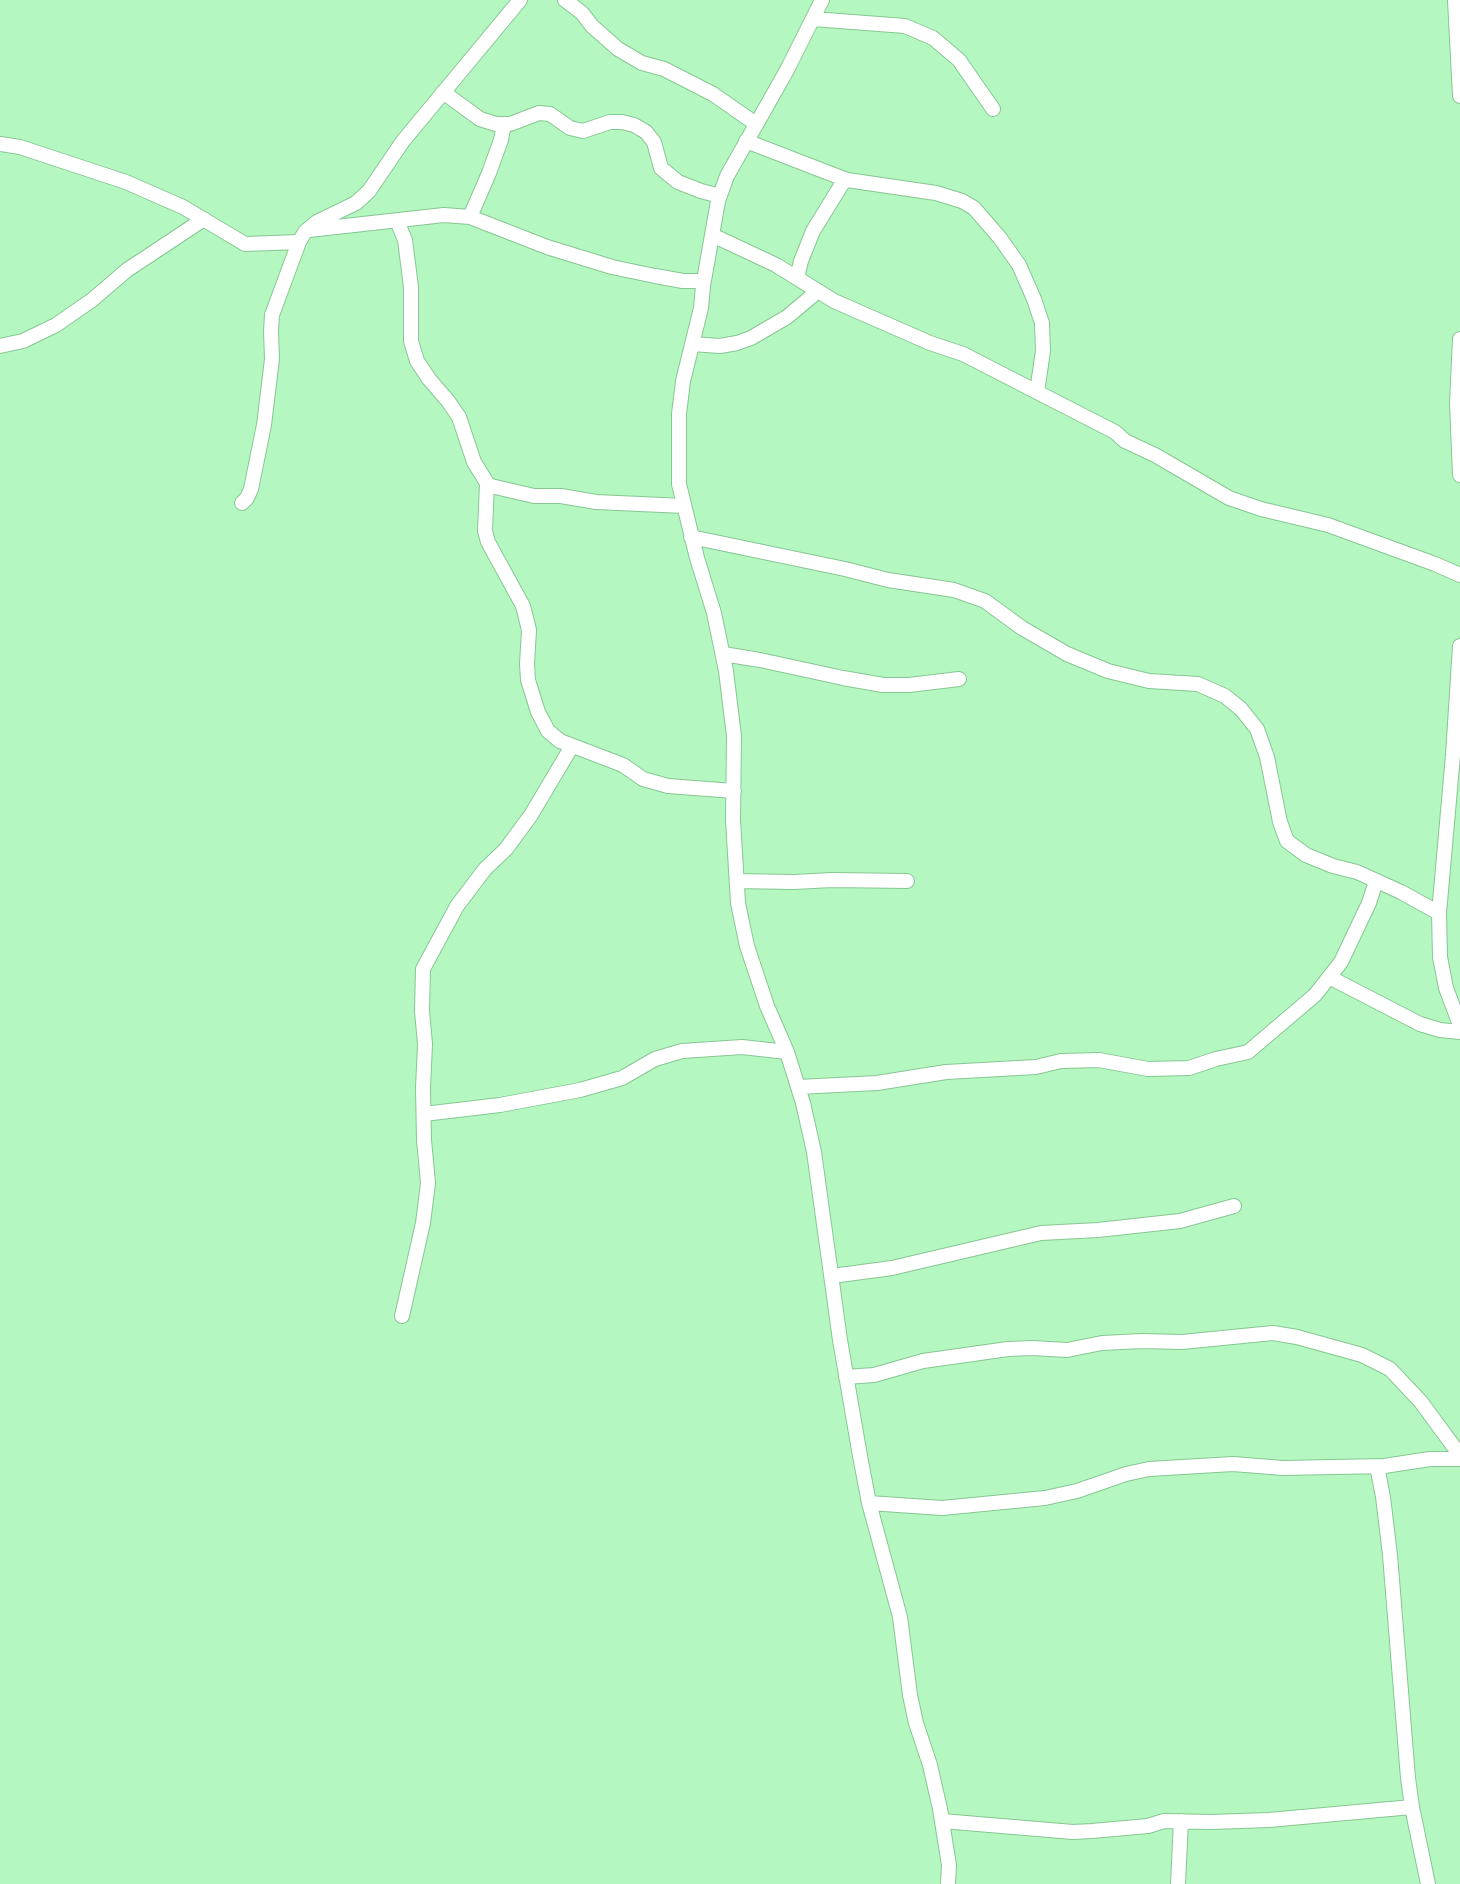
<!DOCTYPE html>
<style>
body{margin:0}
canvas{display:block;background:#b5f7c1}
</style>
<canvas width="1460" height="1884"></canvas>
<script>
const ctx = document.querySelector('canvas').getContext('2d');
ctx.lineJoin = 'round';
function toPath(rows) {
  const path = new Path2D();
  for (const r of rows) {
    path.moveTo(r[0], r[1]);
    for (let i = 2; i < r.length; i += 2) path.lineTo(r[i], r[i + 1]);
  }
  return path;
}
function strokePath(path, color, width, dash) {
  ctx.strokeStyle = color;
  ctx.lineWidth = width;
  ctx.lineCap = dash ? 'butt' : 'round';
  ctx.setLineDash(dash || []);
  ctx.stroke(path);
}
const minor = toPath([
 [565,0,582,13,592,26,618,49,642,63,664,69,713,94,756,124],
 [822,0,787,70,727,176,718,201,703,286,701,308,683,381,679,414,679,484,697,558,714,613,726,671,734,736,733,820,738,903,747,946,767,1006,787,1052,803,1103,814,1152,840,1340,860,1456,869,1503,900,1617,910,1695,916,1723,930,1765,940,1809,949,1865,948,1884],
 [1455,0,1460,96],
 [813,19,905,26,933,38,959,60,993,109],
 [443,92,480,119,496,124,510,124,539,113,550,114,570,128,583,131,610,122,622,122,634,125,646,132,654,142,661,168,678,182,701,191,720,196],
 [746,141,847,180,936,193,962,201,974,208,1000,238,1019,265,1034,299,1042,323,1043,351,1037,392],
 [0,144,20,147,126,182,183,207,245,244,299,242],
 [470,217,489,173,501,140,504,124],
 [397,221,405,240,411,287,411,341,417,361,429,379,448,401,459,417,474,462,487,483,491,486,534,496,561,496,596,502,684,506],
 [309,230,444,215,470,217,547,247,612,267,655,276,683,281,704,281],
 [712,235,776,265,834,301,930,343,963,354,1115,432,1125,441,1155,455,1229,498,1261,509,1328,525,1435,564,1460,575],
 [797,278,801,261,813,231,845,179],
 [1460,339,1457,403,1460,475],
 [692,344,720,346,737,343,751,338,787,317,818,291],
 [0,346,23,341,56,325,92,300,127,270,204,219],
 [487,483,485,531,488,542,523,606,529,630,527,664,528,680,538,712,548,731,560,741,623,765,643,779,668,786,734,791],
 [242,503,247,498,251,489,264,425,272,359,271,331,272,315,299,242,305,232,317,222,356,203,369,191,403,141,520,0],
 [691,537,845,569,888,580,954,590,985,601,1022,628,1067,654,1108,671,1149,681,1198,684,1225,696,1241,709,1257,729,1267,757,1280,822,1287,841,1306,855,1333,866,1357,872,1401,892,1439,913],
 [1460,646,1453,755,1439,913,1440,957,1446,988,1460,1025],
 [723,654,760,660,843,678,883,685,909,685,959,679],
 [737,881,794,882,832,880,907,881],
 [1329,977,1420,1024,1440,1030,1460,1032],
 [798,1087,877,1083,946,1072,1036,1067,1061,1061,1099,1060,1148,1069,1189,1068,1216,1059,1248,1052,1315,995,1341,962,1369,903,1376,881],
 [424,1114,500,1105,580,1090,622,1078,655,1059,682,1051,742,1047,787,1052],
 [832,1276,892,1268,1041,1233,1098,1230,1180,1221,1234,1206],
 [402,1316,423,1223,428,1183,424,1140,423,1088,425,1044,422,1011,423,969,457,906,485,869,506,849,531,815,572,746],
 [846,1377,874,1375,923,1361,1008,1349,1032,1348,1067,1350,1102,1343,1142,1341,1182,1342,1273,1333,1297,1337,1362,1355,1390,1369,1421,1402,1460,1455],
 [1377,1466,1383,1497,1390,1555,1408,1778,1412,1807,1428,1884],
 [869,1503,942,1508,1045,1498,1077,1491,1126,1474,1149,1469,1233,1464,1283,1468,1384,1466,1430,1459,1460,1459],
 [942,1821,1073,1832,1092,1831,1148,1826,1164,1821,1211,1822,1269,1820,1412,1807],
 [1178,1884,1181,1821]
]);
strokePath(minor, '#87c793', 16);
strokePath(minor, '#fff', 14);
</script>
